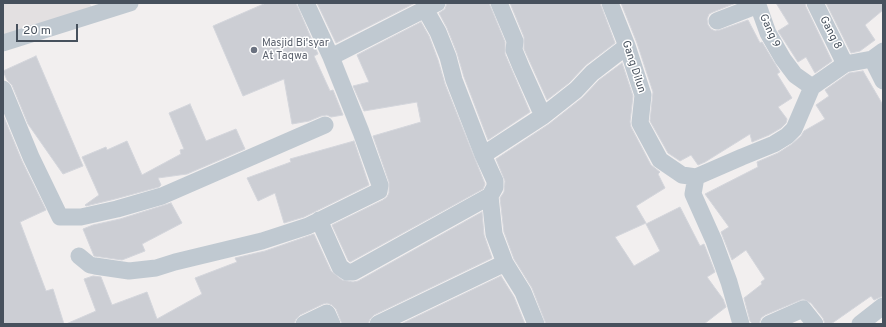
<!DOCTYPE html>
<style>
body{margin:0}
#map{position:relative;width:886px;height:327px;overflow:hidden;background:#f2efef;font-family:Overpass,sans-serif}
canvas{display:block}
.frame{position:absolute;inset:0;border:4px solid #47515d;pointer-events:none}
.scale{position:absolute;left:16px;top:24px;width:62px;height:18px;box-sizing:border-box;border:2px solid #47515d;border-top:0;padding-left:5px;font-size:12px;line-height:14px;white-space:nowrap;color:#47515d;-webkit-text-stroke:3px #fff;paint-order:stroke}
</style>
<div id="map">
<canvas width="886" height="327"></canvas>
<div class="frame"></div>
<div class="scale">20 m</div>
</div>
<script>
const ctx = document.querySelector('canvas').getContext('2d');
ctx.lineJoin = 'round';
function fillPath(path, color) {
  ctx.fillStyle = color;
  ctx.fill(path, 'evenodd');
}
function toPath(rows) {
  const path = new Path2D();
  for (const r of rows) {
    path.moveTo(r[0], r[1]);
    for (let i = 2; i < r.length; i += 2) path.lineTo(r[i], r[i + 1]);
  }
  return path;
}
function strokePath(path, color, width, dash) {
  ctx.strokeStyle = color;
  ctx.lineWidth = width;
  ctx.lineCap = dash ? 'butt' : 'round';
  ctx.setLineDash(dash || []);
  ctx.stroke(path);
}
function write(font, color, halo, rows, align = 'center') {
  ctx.font = font + ' Overpass,sans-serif';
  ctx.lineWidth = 3;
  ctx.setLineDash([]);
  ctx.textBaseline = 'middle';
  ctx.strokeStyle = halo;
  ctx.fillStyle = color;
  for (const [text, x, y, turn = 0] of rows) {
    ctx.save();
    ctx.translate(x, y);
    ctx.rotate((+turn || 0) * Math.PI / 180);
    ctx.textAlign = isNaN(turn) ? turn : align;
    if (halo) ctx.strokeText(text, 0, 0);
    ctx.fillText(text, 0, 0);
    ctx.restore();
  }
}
const education = toPath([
 [3,3,89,3,93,9,3,40]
]);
const building = toPath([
 [266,3,296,3,318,54,314,56,330,91,333,90,343,115,331,117,327,115,321,116,309,121,292,124,284,79,243,96,213,26,266,3],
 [317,3,415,3,336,43,317,3],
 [447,3,489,3,505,42,505,54,530,112,488,140,464,77,457,53,447,28,439,13,445,9,447,3],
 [510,3,600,3,615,43,586,65,569,83,547,100,524,49,524,37,510,3],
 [621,3,736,3,713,12,709,14,707,19,708,25,711,29,715,31,720,30,748,20,760,43,762,42,780,72,777,74,792,98,778,107,787,119,786,123,781,128,769,135,752,142,750,134,705,162,698,165,691,155,680,161,668,153,650,121,653,92,637,43,621,3],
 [776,3,805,3,806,7,832,61,815,73,806,57,798,62,778,31,789,24,776,3],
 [826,3,883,3,883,10,865,25,875,40,860,51,851,53,826,3],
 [421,22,429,36,438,60,445,84,485,184,483,189,350,262,348,260,332,225,383,200,387,197,389,193,389,182,373,136,421,122,417,102,364,111,353,86,369,82,357,55,421,22],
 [36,56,83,166,63,174,28,124,12,85,7,80,3,71,36,56],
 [622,63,633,96,630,122,631,127,651,165,660,172,658,174,665,188,636,206,646,223,615,237,634,266,660,251,646,224,680,207,700,246,704,244,715,272,707,277,723,299,726,307,704,324,546,324,532,288,514,259,504,232,500,198,504,192,505,181,496,159,549,124,582,98,599,80,622,63],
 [863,71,883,105,883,296,874,300,871,296,831,324,825,324,823,318,811,303,803,299,765,315,761,318,759,324,753,324,750,321,744,298,762,284,761,282,765,279,746,250,732,260,721,232,729,227,705,194,758,167,757,162,778,153,792,144,801,136,804,131,825,119,816,105,829,96,825,90,849,73,863,71],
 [190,104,206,141,236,129,245,149,187,174,158,178,161,185,159,187,115,199,86,206,85,205,99,195,82,157,106,147,107,150,127,141,142,175,181,154,180,150,184,149,169,113,190,104],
 [3,115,22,161,46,210,20,222,46,291,53,289,64,324,3,324,3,115],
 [354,141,369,185,304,217,284,223,275,193,258,201,247,178,291,162,290,159,354,141],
 [171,203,182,223,142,244,145,251,122,260,94,256,83,229,93,225,120,219,171,203],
 [482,212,484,235,492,258,374,315,370,319,368,324,342,324,336,309,332,305,327,303,323,304,300,315,296,319,294,324,66,324,96,311,84,279,93,276,101,277,112,305,147,292,157,319,202,294,195,278,237,262,235,258,265,251,314,234,331,271,342,280,353,282,358,281,482,212],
 [501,276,514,297,525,324,401,324,501,276]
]);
const street = toPath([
 [499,3,515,41,514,50,521,67,543,116],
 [610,3,627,46,643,95,640,123,660,160,682,175,696,177],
 [815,3,845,64],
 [425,9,438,32,448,57,454,80,483,155,495,181,495,187,490,196,494,234,505,263,523,292,536,324],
 [717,21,758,5,768,33,783,59,795,75,812,87],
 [3,43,130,3],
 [331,57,437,3],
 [872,59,883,81],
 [3,89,31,157,60,217,81,217,117,209,162,196,325,125],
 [483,155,543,116,576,90,592,73,627,46],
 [696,177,742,157,774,144,787,136,794,129,812,87,845,64,872,59,883,51],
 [696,177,693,194,714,241,729,282,741,324],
 [319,220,340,267,347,272,353,272,490,196],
 [79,256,90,265,95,266,129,271,156,268,175,262,262,241,308,226,379,191,380,185,361,132,331,57,306,3],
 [304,324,327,313,332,324],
 [378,324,505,263],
 [769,324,803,309,815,324],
 [860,324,883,306]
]);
const markers = [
 [254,50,4,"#6b7280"]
];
const streetNames = [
 ["Gang 9",769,31,66],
 ["Gang 8",830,33,63],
 ["Gang Dilun",633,67,72]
];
const worshipNames = [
 ["Masjid Bi'syar",262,44],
 ["At Taqwa",262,57]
];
fillPath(education, '#e3e0e1');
fillPath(building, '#ccced4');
strokePath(building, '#d3d5db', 1);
strokePath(street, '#c0c9d1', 17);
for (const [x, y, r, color] of markers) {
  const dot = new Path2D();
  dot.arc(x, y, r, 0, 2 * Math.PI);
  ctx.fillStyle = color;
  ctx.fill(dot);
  strokePath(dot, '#fff', 1.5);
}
write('11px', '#47515d', '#fff', streetNames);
write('11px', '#5b616d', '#fff', worshipNames, 'left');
</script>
